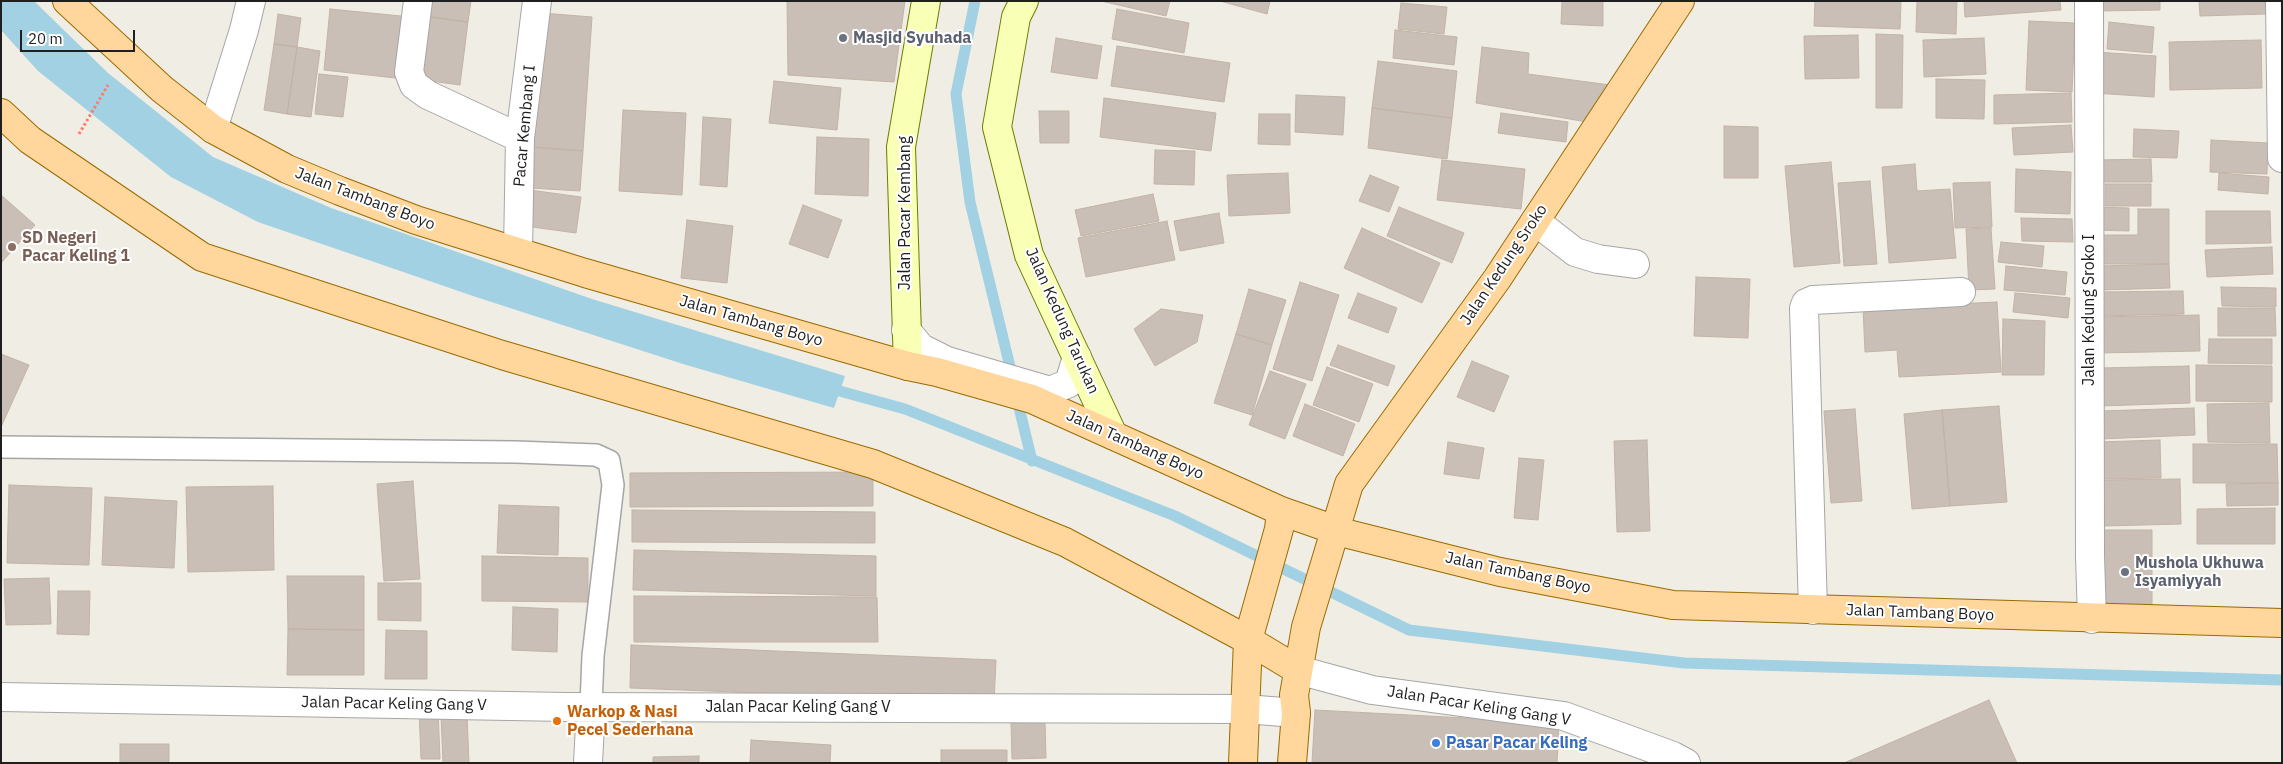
<!DOCTYPE html>
<style>
body{margin:0}
#map{position:relative;width:2283px;height:764px;overflow:hidden;background:#f0ede4;font-family:"IBM Plex Sans",sans-serif}
canvas{display:block}
.frame{position:absolute;inset:0;border:2px solid #1f1f1f;pointer-events:none}
.scale{position:absolute;left:20px;top:30px;width:115px;height:22px;box-sizing:border-box;border:2px solid #1f1f1f;border-top:0;padding-left:6px;font-size:15px;line-height:18px;white-space:nowrap;color:#1f1f1f;-webkit-text-stroke:4px #fff;paint-order:stroke}
</style>
<div id="map">
<canvas width="2283" height="764"></canvas>
<div class="frame"></div>
<div class="scale">20 m</div>
</div>
<script>
const ctx = document.querySelector('canvas').getContext('2d');
ctx.lineJoin = 'round';
function fillPath(path, color) {
  ctx.fillStyle = color;
  ctx.fill(path, 'evenodd');
}
function toPath(rows) {
  const path = new Path2D();
  for (const r of rows) {
    path.moveTo(r[0], r[1]);
    for (let i = 2; i < r.length; i += 2) path.lineTo(r[i], r[i + 1]);
  }
  return path;
}
function strokePath(path, color, width, dash) {
  ctx.strokeStyle = color;
  ctx.lineWidth = width;
  ctx.lineCap = dash ? 'butt' : 'round';
  ctx.setLineDash(dash || []);
  ctx.stroke(path);
}
function write(font, color, halo, rows, align = 'center') {
  ctx.font = font + ' "IBM Plex Sans",sans-serif';
  ctx.lineWidth = 4;
  ctx.setLineDash([]);
  ctx.textBaseline = 'middle';
  ctx.strokeStyle = halo;
  ctx.fillStyle = color;
  for (const [text, x, y, turn = 0] of rows) {
    ctx.save();
    ctx.translate(x, y);
    ctx.rotate((+turn || 0) * Math.PI / 180);
    ctx.textAlign = isNaN(turn) ? turn : align;
    if (halo) ctx.strokeText(text, 0, 0);
    ctx.fillText(text, 0, 0);
    ctx.restore();
  }
}
const water = toPath([
 [1,1,34,1,108,73,213,157,331,208,592,299,845,376,834,408,683,364,473,296,258,222,171,177,38,71,1,30]
]);
const stream = toPath([
 [975,1,956,94,970,202,1013,379],
 [825,387,905,409,1175,516,1409,630,1684,663,2282,680],
 [1016,395,1032,461]
]);
const building = toPath([
 [425,1,471,1,468,22,423,16,425,1],
 [787,1,905,1,894,82,788,75,787,1],
 [1101,1,1170,1,1166,16,1101,1],
 [1220,1,1270,1,1267,14,1220,1],
 [1562,1,1603,1,1603,26,1561,24,1562,1],
 [1815,1,1901,1,1900,29,1814,26,1815,1],
 [1917,1,1957,1,1956,34,1916,32,1917,1],
 [1964,1,2060,1,2061,10,1965,17,1964,1],
 [2098,1,2160,1,2160,10,2098,11,2098,1],
 [2199,1,2265,1,2266,14,2200,16,2199,1],
 [1401,3,1447,7,1444,34,1398,29,1401,3],
 [330,9,411,17,404,79,324,70,330,9],
 [1117,9,1189,23,1184,53,1112,39,1117,9],
 [542,13,592,17,583,151,533,147,542,13],
 [278,14,301,18,297,47,274,44,278,14],
 [423,16,468,22,460,85,416,79,423,16],
 [2029,21,2075,23,2072,92,2026,90,2029,21],
 [2109,22,2154,27,2152,53,2107,49,2109,22],
 [1395,30,1457,37,1454,65,1393,58,1395,30],
 [1876,34,1903,35,1902,108,1876,108,1876,34],
 [1858,35,1859,78,1805,79,1804,36,1858,35],
 [1056,38,1102,46,1097,79,1051,72,1056,38],
 [1984,38,1986,74,1924,77,1923,40,1984,38],
 [2261,40,2262,88,2170,90,2169,42,2261,40],
 [274,44,297,47,287,114,264,110,274,44],
 [1117,46,1230,63,1224,102,1111,86,1117,46],
 [297,47,320,51,311,117,287,114,297,47],
 [1482,47,1529,53,1528,74,1610,85,1599,124,1476,103,1482,47],
 [2096,52,2156,56,2154,97,2094,93,2096,52],
 [1378,61,1457,71,1452,118,1372,108,1378,61],
 [319,74,348,77,343,117,315,114,319,74],
 [1936,79,1985,80,1984,119,1936,118,1936,79],
 [774,81,841,88,837,130,769,123,774,81],
 [2071,93,2072,122,1994,124,1994,95,2071,93],
 [1296,95,1345,97,1343,135,1295,132,1296,95],
 [1104,98,1216,113,1211,151,1100,137,1104,98],
 [1372,108,1452,118,1447,159,1368,148,1372,108],
 [623,110,686,113,682,195,619,191,623,110],
 [1039,111,1069,111,1069,143,1040,143,1039,111],
 [1501,113,1568,122,1566,142,1498,133,1501,113],
 [1259,114,1290,114,1290,145,1258,144,1259,114],
 [703,117,731,119,727,187,700,185,703,117],
 [2071,125,2073,152,2014,155,2012,128,2071,125],
 [1724,126,1758,127,1758,178,1724,178,1724,126],
 [2134,129,2179,131,2177,158,2133,157,2134,129],
 [817,137,869,139,868,196,815,194,817,137],
 [2211,140,2268,143,2267,174,2210,172,2211,140],
 [533,147,583,151,580,191,530,188,533,147],
 [1155,150,1195,151,1194,185,1154,184,1155,150],
 [2151,159,2152,182,2097,182,2097,160,2151,159],
 [1442,160,1525,169,1521,209,1437,200,1442,160],
 [1831,162,1840,263,1794,267,1785,166,1831,162],
 [1915,164,1917,191,1950,189,1956,258,1889,263,1882,167,1915,164],
 [2016,169,2071,172,2070,214,2015,212,2016,169],
 [1288,173,1290,213,1229,216,1227,175,1288,173],
 [2219,173,2269,177,2268,194,2218,190,2219,173],
 [1370,175,1399,187,1389,212,1359,201,1370,175],
 [1870,181,1877,264,1844,266,1838,183,1870,181],
 [1990,182,1992,227,1955,228,1953,183,1990,182],
 [2105,184,2151,184,2151,206,2105,206,2105,184],
 [530,190,581,197,576,233,525,226,530,190],
 [1153,194,1159,221,1081,236,1075,210,1153,194],
 [1,195,35,225,1,263,1,195],
 [803,205,842,220,828,258,789,244,803,205],
 [1399,207,1464,233,1452,263,1387,236,1399,207],
 [2094,207,2129,208,2129,231,2093,230,2094,207],
 [2138,209,2169,209,2169,264,2103,264,2102,235,2138,235,2138,209],
 [2206,211,2270,211,2271,243,2206,244,2206,211],
 [1219,213,1224,243,1180,251,1174,221,1219,213],
 [2021,218,2072,219,2073,242,2022,241,2021,218],
 [687,220,733,226,727,283,681,278,687,220],
 [1167,221,1175,260,1086,277,1078,238,1167,221],
 [1362,228,1440,263,1422,303,1344,268,1362,228],
 [1991,228,1995,289,1969,290,1966,229,1991,228],
 [2001,242,2044,246,2042,267,1998,262,2001,242],
 [2272,247,2273,274,2207,277,2205,250,2272,247],
 [2169,264,2170,288,2101,290,2100,266,2169,264],
 [2006,266,2067,272,2065,295,2004,290,2006,266],
 [1696,277,1750,279,1748,338,1694,336,1696,277],
 [1300,282,1339,295,1312,381,1273,369,1300,282],
 [2221,287,2276,288,2276,307,2222,306,2221,287],
 [1249,289,1286,300,1272,345,1236,334,1249,289],
 [2183,291,2184,314,2099,316,2098,292,2183,291],
 [1358,293,1397,308,1388,333,1348,318,1358,293],
 [2015,293,2070,298,2068,318,2013,312,2015,293],
 [1997,302,2001,372,1899,377,1897,350,1865,352,1863,308,1997,302],
 [2218,308,2275,308,2276,336,2218,336,2218,308],
 [1161,309,1203,315,1197,342,1155,366,1134,329,1161,309],
 [2199,315,2200,351,2097,353,2096,317,2199,315],
 [2003,319,2045,321,2044,375,2002,375,2003,319],
 [1236,334,1272,345,1252,415,1214,403,1236,334],
 [2209,339,2272,339,2272,364,2208,363,2209,339],
 [1338,345,1395,366,1388,386,1330,365,1338,345],
 [1,354,29,365,1,427,1,354],
 [1472,361,1509,376,1494,412,1457,397,1472,361],
 [2196,365,2272,366,2272,402,2196,401,2196,365],
 [2189,366,2190,403,2101,406,2100,368,2189,366],
 [1327,367,1373,384,1359,422,1313,405,1327,367],
 [1270,371,1306,384,1285,439,1249,425,1270,371],
 [2269,403,2270,443,2208,442,2207,404,2269,403],
 [1305,404,1355,424,1343,456,1293,436,1305,404],
 [1999,406,2007,502,1950,506,1942,410,1999,406],
 [2194,408,2195,435,2101,439,2100,411,2194,408],
 [1855,409,1862,501,1831,503,1824,411,1855,409],
 [1942,410,1950,506,1912,509,1904,414,1942,410],
 [1647,440,1650,531,1617,532,1614,441,1647,440],
 [2160,440,2161,478,2098,479,2097,442,2160,440],
 [1448,442,1484,448,1479,479,1444,474,1448,442],
 [2193,444,2277,444,2278,483,2193,483,2193,444],
 [1519,458,1544,460,1538,520,1514,518,1519,458],
 [873,472,873,506,630,507,630,473,873,472],
 [2180,479,2181,524,2104,526,2102,480,2180,479],
 [413,481,420,579,384,581,377,484,413,481],
 [2278,483,2278,505,2227,506,2226,484,2278,483],
 [9,485,92,488,89,565,7,563,9,485],
 [273,486,274,570,188,572,186,487,273,486],
 [105,497,177,501,174,568,102,565,105,497],
 [499,505,559,507,558,555,497,553,499,505],
 [2275,508,2275,544,2197,544,2197,509,2275,508],
 [632,510,875,512,875,543,632,542,632,510],
 [2099,530,2152,530,2152,615,2099,614,2099,530],
 [634,550,876,556,876,596,633,590,634,550],
 [482,556,588,558,588,602,482,601,482,556],
 [287,576,364,576,364,630,288,629,287,576],
 [49,578,51,624,6,625,4,579,49,578],
 [378,583,421,583,421,621,378,620,378,583],
 [58,591,90,591,89,635,57,634,58,591],
 [634,596,877,597,878,642,634,642,634,596],
 [513,607,558,609,557,652,512,650,513,607],
 [288,629,364,630,364,675,287,675,288,629],
 [386,630,427,631,427,679,385,679,386,630],
 [631,645,996,660,994,702,630,688,631,645],
 [1989,700,2017,763,1844,763,1989,700],
 [438,709,440,759,421,759,419,710,438,709],
 [1315,710,1559,723,1557,763,1312,763,1315,710],
 [441,715,467,715,469,763,443,763,441,715],
 [1045,722,1046,758,1012,759,1011,723,1045,722],
 [751,740,831,745,830,763,750,763,751,740],
 [120,744,169,744,169,763,120,763,120,744],
 [941,750,1007,750,1007,763,941,763,941,750],
 [699,756,699,763,653,763,653,757,699,756]
]);
const path = toPath([
 [79,134,108,85]
]);
const service = toPath([
 [1,447,516,452,596,455,609,461,613,485,593,656,591,706]
]);
const minor = toPath([
 [418,1,409,72,414,85,428,95,520,138],
 [2089,1,2090,556,2092,619],
 [2280,1,2282,158],
 [213,129,244,30,251,1],
 [1535,221,1575,252,1598,259,1635,264],
 [518,251,520,138,537,1],
 [1813,610,1804,308,1806,303,1813,300,1961,292],
 [1298,670,1372,690,1564,716,1673,756,1686,763],
 [1,697,566,707,1245,709,1296,713],
 [588,763,591,706]
]);
const tertiary = toPath([
 [906,330,921,348,947,361,1050,391,1069,383,1077,357]
]);
const secondary = toPath([
 [1024,1,1016,17,997,127,1029,255,1113,435],
 [908,366,901,147,926,1]
]);
const primary = toPath([
 [67,1,162,89,213,129,287,169,340,191,416,220,585,273,908,366,937,372,1032,399,1281,511,1344,533,1500,572,1673,605,2282,623],
 [1,113,30,140,202,257,502,355,873,464,1065,542,1248,640,1298,670],
 [1243,763,1248,640,1279,529,1281,511],
 [1292,763,1296,713,1294,695,1306,627,1349,484,1497,279,1680,1]
]);
const markers = [
 [843,38,5,"#6b7280"],
 [12,247,5,"#8d6e63"],
 [2125,572,5,"#6b7280"],
 [557,721,5,"#e8710a"],
 [1436,743,5,"#3f7fe0"]
];
const worshipNames = [
 ["Masjid Syuhada",853,38],
 ["Mushola Ukhuwa",2135,563],
 ["Isyamiyyah",2135,581]
];
const streetNames = [
 ["Pacar Kembang I",525,126,-85],
 ["Jalan Tambang Boyo",365,199,21],
 ["Jalan Pacar Kembang",905,213,-90],
 ["Jalan Kedung Sroko",1504,265,-56],
 ["Jalan Kedung Sroko I",2089,310,-90],
 ["Jalan Tambang Boyo",751,321,16],
 ["Jalan Kedung Tarukan",1062,321,66],
 ["Jalan Tambang Boyo",1135,445,24],
 ["Jalan Tambang Boyo",1518,573,12],
 ["Jalan Tambang Boyo",1920,613,2],
 ["Jalan Pacar Keling Gang V",394,704,1],
 ["Jalan Pacar Keling Gang V",1479,706,9],
 ["Jalan Pacar Keling Gang V",798,707]
];
const educationNames = [
 ["SD Negeri",22,238],
 ["Pacar Keling 1",22,256]
];
const foodNames = [
 ["Warkop & Nasi",567,712],
 ["Pecel Sederhana",567,730]
];
const shopNames = [
 ["Pasar Pacar Keling",1446,743]
];
fillPath(water, '#a1d1e2');
strokePath(stream, '#a1d1e2', 11);
fillPath(building, '#c9bfb7');
strokePath(building, '#c3b3a5', 1);
strokePath(service, '#a6a6a6', 24);
strokePath(minor, '#a6a6a6', 30);
strokePath(tertiary, '#a6a6a6', 30);
strokePath(secondary, '#6b7c00', 30);
strokePath(primary, '#9a6b00', 30);
strokePath(path, '#ff7a67', 3, [2.5, 2.5]);
strokePath(service, '#fff', 21);
strokePath(minor, '#fff', 28);
strokePath(tertiary, '#fff', 28);
strokePath(secondary, '#f9ffb4', 28);
strokePath(primary, '#ffd69b', 28);
for (const [x, y, r, color] of markers) {
  const dot = new Path2D();
  dot.arc(x, y, r, 0, 2 * Math.PI);
  ctx.fillStyle = color;
  ctx.fill(dot);
  strokePath(dot, '#fff', 2);
}
write('bold 16px', '#5b616d', '#fff', worshipNames, 'left');
write('16px', '#1f1f1f', '#fff', streetNames);
write('bold 16px', '#785e54', '#fff', educationNames, 'left');
write('bold 16px', '#c56008', '#fff', foodNames, 'left');
write('bold 16px', '#366cbe', '#fff', shopNames, 'left');
</script>
